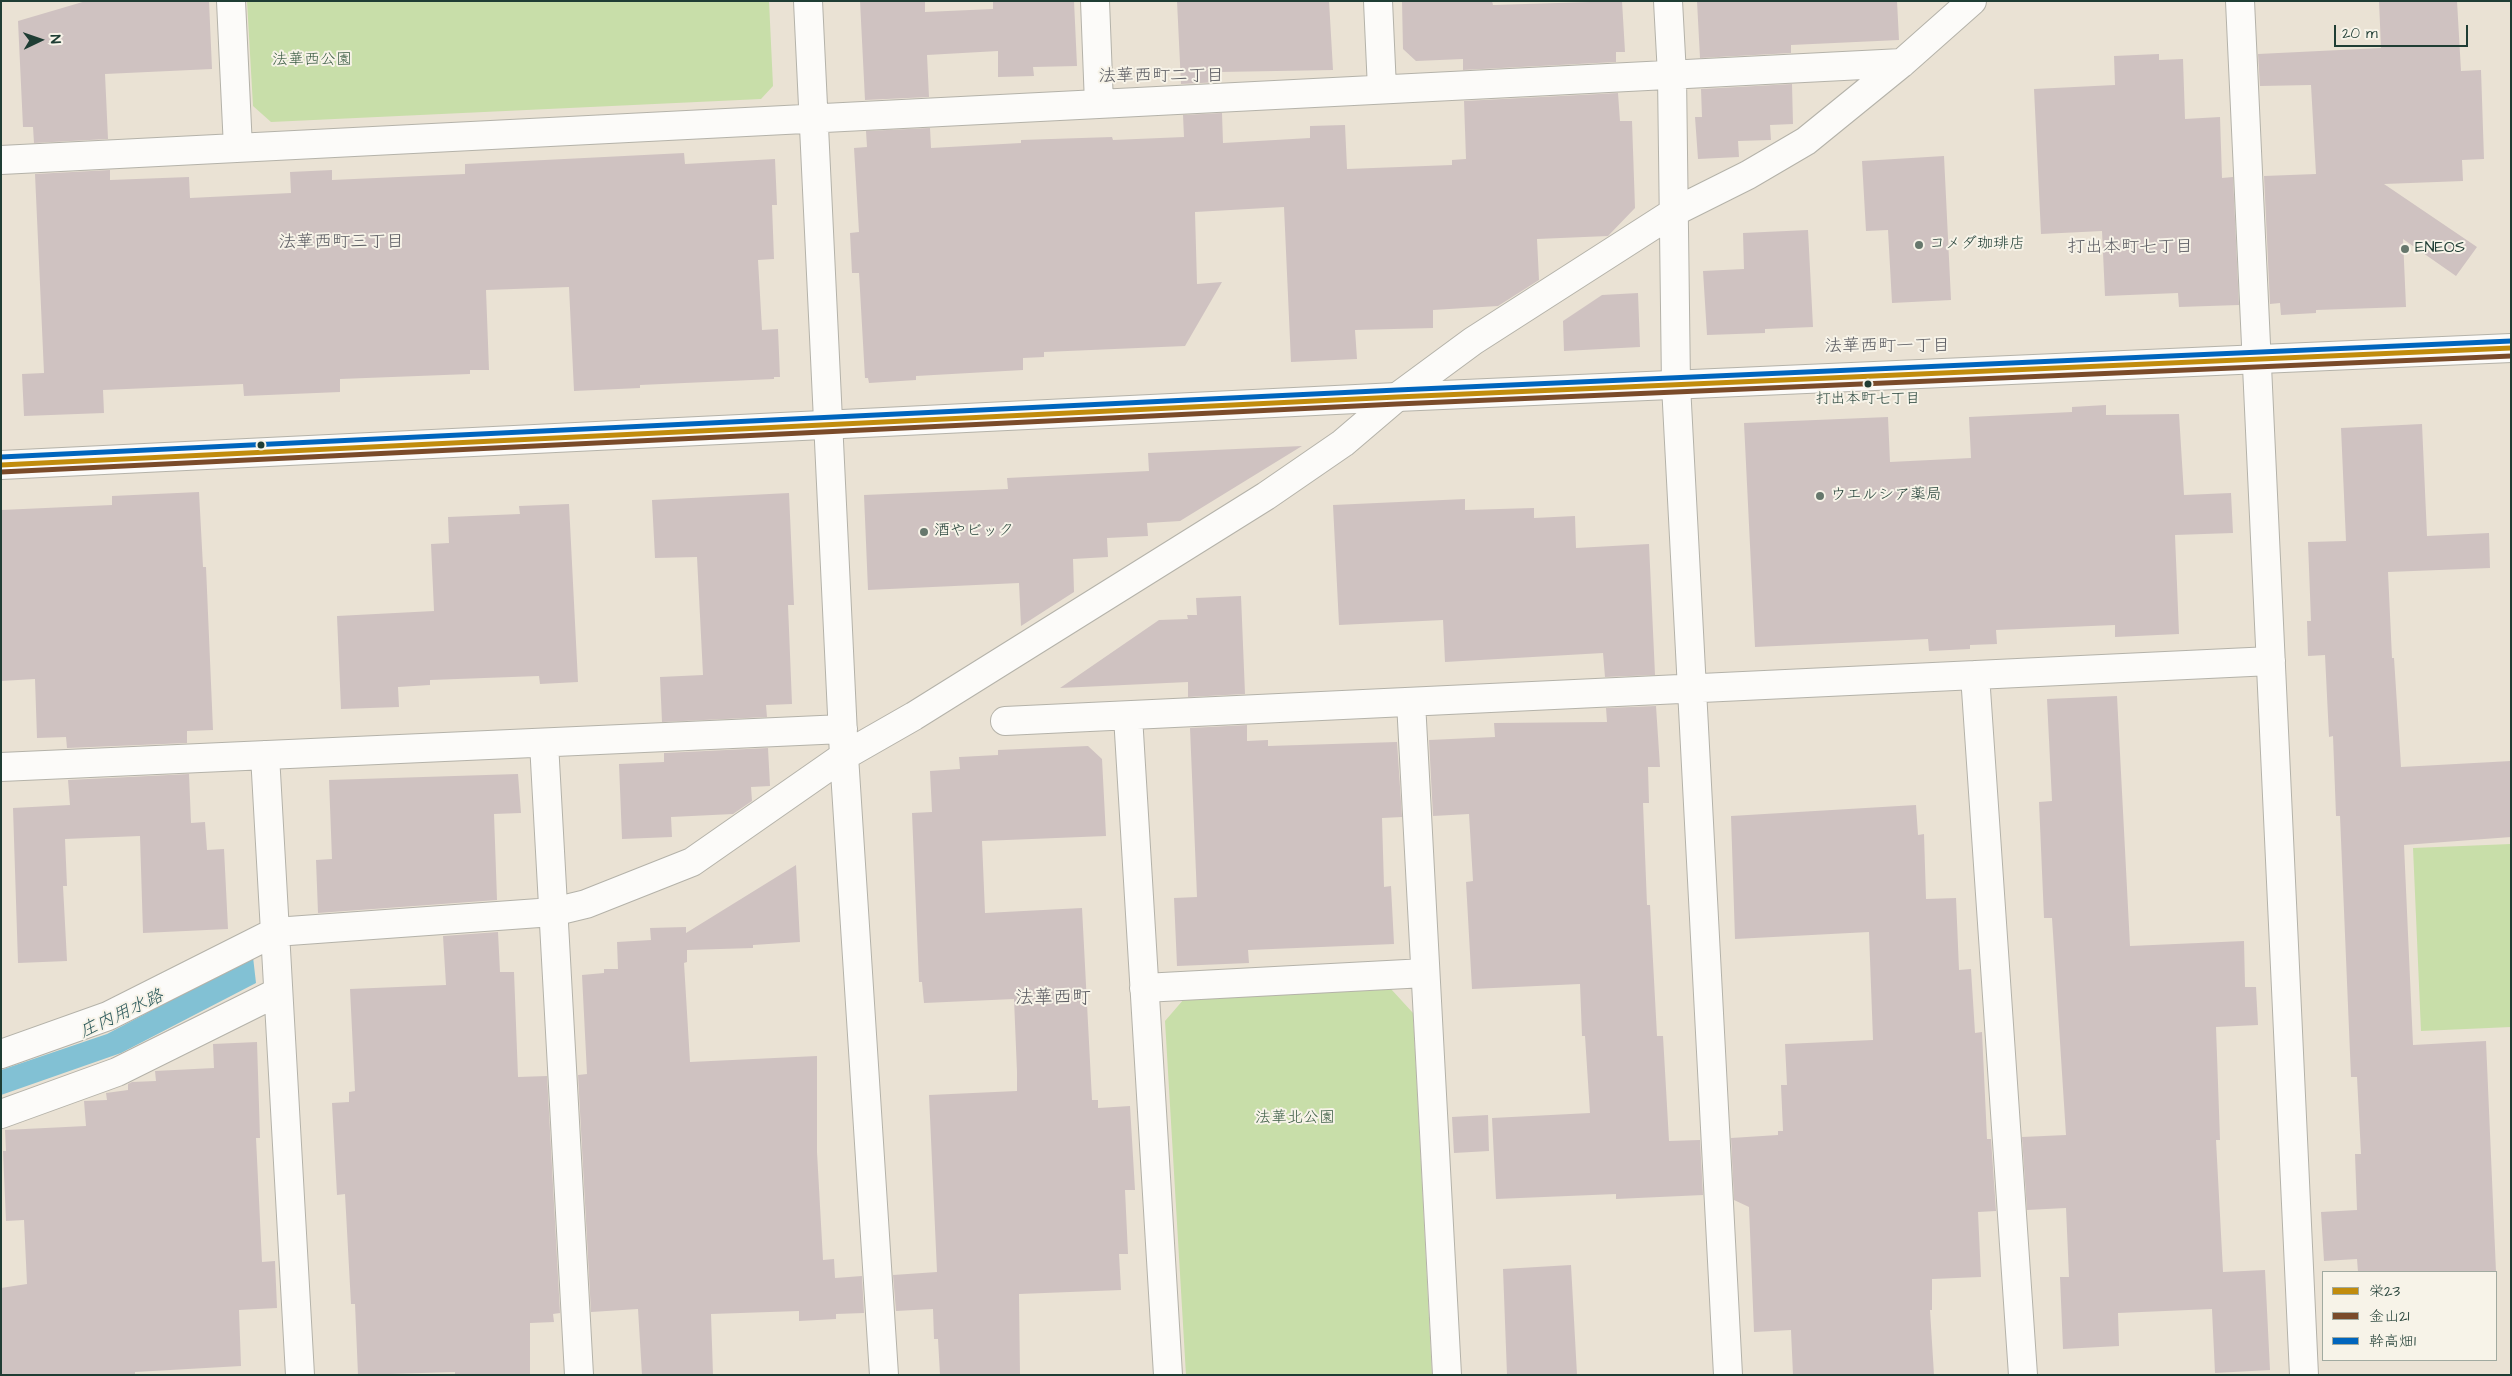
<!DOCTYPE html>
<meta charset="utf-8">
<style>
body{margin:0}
#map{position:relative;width:2512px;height:1376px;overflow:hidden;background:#eae2d4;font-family:"Architects Daughter","Klee One",sans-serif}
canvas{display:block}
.frame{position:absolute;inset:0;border:2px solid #1f3d34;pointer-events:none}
.legend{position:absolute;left:2322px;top:1271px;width:175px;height:90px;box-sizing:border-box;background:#f7f3e8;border:1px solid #a1aaa0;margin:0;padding:6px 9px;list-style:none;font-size:15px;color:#1f3d34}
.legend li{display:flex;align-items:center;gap:10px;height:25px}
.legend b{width:25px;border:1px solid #a1aaa0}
.north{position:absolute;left:15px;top:15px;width:50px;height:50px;-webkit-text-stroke:4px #f7f3e8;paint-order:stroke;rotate:87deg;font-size:14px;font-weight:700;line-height:20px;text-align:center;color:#1f3d34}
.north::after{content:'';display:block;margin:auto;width:18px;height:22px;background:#1f3d34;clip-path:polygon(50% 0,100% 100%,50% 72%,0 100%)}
.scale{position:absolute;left:2334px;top:25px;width:134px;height:22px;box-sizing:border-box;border:2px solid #1f3d34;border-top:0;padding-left:6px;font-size:15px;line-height:18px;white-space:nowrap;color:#1f3d34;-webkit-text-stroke:4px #f7f3e8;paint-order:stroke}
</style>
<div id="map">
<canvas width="2512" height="1376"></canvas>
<div class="frame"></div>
<ul class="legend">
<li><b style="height:6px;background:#c18c0d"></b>栄23</li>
<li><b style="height:6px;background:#7a4b2a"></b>金山21</li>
<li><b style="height:6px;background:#0065bd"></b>幹高畑1</li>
</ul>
<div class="north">N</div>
<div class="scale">20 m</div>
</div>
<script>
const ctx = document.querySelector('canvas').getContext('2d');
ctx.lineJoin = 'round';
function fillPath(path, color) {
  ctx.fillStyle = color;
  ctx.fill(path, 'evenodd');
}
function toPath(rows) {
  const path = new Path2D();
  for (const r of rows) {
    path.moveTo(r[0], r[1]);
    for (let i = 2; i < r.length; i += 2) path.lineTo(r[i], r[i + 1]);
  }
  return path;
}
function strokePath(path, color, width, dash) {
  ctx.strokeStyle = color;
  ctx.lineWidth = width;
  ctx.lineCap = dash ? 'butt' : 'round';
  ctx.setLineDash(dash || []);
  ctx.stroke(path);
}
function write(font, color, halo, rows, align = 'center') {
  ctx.font = font + ' "Architects Daughter","Klee One",sans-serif';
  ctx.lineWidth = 4;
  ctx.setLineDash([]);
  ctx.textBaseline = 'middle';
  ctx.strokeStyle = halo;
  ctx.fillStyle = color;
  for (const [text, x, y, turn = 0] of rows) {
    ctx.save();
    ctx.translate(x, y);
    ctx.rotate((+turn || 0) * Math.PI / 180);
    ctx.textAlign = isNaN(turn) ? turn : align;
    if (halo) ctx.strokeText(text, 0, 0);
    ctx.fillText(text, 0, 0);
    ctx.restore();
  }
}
const green = toPath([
 [247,1,769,1,773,86,761,99,271,122,253,106],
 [2511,844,2511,1027,2421,1031,2413,848],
 [1391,989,1413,1013,1432,1375,1186,1375,1165,1021,1184,999]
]);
const water = toPath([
 [253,957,256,983,121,1053,1,1095,1,1070,107,1034]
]);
const building = toPath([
 [86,1,209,1,212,69,105,74,108,139,34,143,33,127,23,127,18,21],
 [860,1,925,1,925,12,993,9,993,1,1074,1,1077,66,1033,67,1034,76,998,77,998,51,927,55,929,97,865,100],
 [1177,1,1329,1,1333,70,1219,72,1220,82,1181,84],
 [1402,1,1492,1,1493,5,1622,1,1625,52,1616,52,1616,62,1463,70,1463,59,1416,61,1403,49],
 [1697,1,1897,1,1899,40,1791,45,1791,53,1700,58],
 [2379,1,2457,1,2461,71,2481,70,2484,159,2462,160,2463,181,2384,184,2477,247,2456,276,2403,239,2406,307,2316,310,2316,313,2281,315,2280,303,2270,304,2264,176,2316,174,2311,85,2260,86,2258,54,2381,48],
 [2159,54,2159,60,2183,59,2185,119,2220,117,2222,178,2233,177,2239,305,2179,307,2178,293,2105,296,2102,231,2041,234,2034,89,2115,85,2114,56],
 [1792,84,1793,124,1770,125,1771,140,1738,141,1739,157,1698,159,1695,117,1702,117,1701,89],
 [1618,93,1620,121,1632,121,1635,208,1608,236,1537,239,1539,280,1498,306,1433,310,1433,328,1355,330,1357,359,1291,362,1284,207,1195,212,1197,284,1222,282,1185,346,1044,352,1044,357,1023,358,1023,370,916,376,916,380,869,383,868,378,865,378,859,273,852,273,850,233,859,232,854,148,867,147,866,131,930,128,931,148,1021,143,1021,140,1112,137,1113,140,1184,137,1183,115,1222,113,1223,143,1310,138,1310,126,1345,125,1347,169,1452,165,1452,160,1466,159,1464,101],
 [684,153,685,164,775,159,777,205,772,205,774,259,758,260,762,330,778,329,780,377,774,377,774,379,640,385,640,388,574,391,569,287,486,290,489,370,470,370,470,374,340,379,340,392,244,396,243,384,103,390,104,413,24,416,22,374,44,373,35,174,110,170,110,180,189,177,190,198,291,193,290,172,332,170,332,180,465,174,465,164],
 [1944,156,1951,300,1892,303,1888,230,1866,231,1862,161],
 [1808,230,1813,327,1765,329,1765,333,1707,335,1703,271,1744,269,1743,233],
 [1638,293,1640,347,1564,351,1563,321,1602,295],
 [2106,405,2106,415,2179,414,2184,495,2231,493,2233,533,2175,535,2179,634,2115,637,2115,625,1996,630,1997,644,1970,645,1970,649,1929,651,1928,639,1755,647,1744,423,1888,417,1890,462,1971,458,1969,417,2072,412,2072,407],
 [2422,424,2427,536,2489,533,2490,568,2388,572,2392,658,2394,658,2401,767,2511,761,2511,837,2404,845,2413,1045,2486,1041,2496,1272,2358,1272,2357,1259,2324,1261,2321,1212,2357,1210,2355,1154,2361,1154,2357,1077,2351,1077,2340,816,2336,816,2333,736,2329,737,2325,655,2308,656,2307,621,2311,621,2308,542,2346,541,2341,428],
 [1302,446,1180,521,1147,523,1148,536,1107,538,1108,557,1073,559,1074,592,1021,626,1019,583,868,590,864,495,1008,489,1007,478,1149,471,1148,453],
 [199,492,203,567,206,567,213,730,187,731,187,743,67,748,66,737,37,738,35,679,1,681,1,510,112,505,112,496],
 [789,493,794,605,788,605,792,704,766,705,767,717,662,722,660,677,703,675,697,557,655,558,652,500],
 [1465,499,1465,510,1534,508,1534,518,1575,516,1576,548,1649,544,1655,675,1605,677,1603,653,1445,662,1443,620,1339,625,1333,505],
 [569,504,578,682,540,684,539,676,430,680,430,685,398,687,399,707,341,709,337,616,434,611,431,544,449,543,448,517,520,514,519,506],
 [1241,596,1245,694,1188,697,1188,682,1060,688,1159,620,1188,619,1187,615,1197,615,1196,598],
 [2117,696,2130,946,2244,941,2245,987,2256,987,2258,1025,2216,1027,2220,1140,2216,1140,2223,1272,2265,1270,2270,1370,2215,1373,2212,1309,2118,1313,2119,1346,2063,1349,2060,1277,2069,1277,2066,1208,2027,1210,2022,1137,2066,1135,2052,918,2044,918,2039,802,2052,801,2047,699],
 [1656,706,1660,767,1648,767,1649,803,1643,803,1647,905,1650,905,1657,1036,1663,1036,1669,1141,1700,1140,1703,1195,1616,1199,1616,1194,1496,1199,1492,1118,1590,1113,1585,1036,1582,1036,1580,984,1472,989,1466,882,1473,881,1469,814,1433,816,1429,740,1495,737,1494,723,1607,722,1606,708],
 [1247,725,1247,741,1268,740,1268,746,1397,742,1402,817,1382,818,1384,887,1391,886,1394,944,1248,950,1249,963,1177,966,1174,898,1197,897,1190,728],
 [1088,746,1102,759,1106,836,982,841,985,913,1082,908,1092,1100,1098,1100,1098,1108,1130,1106,1135,1190,1125,1190,1128,1254,1119,1254,1121,1290,1019,1294,1020,1375,940,1375,938,1339,934,1339,933,1309,896,1311,893,1275,937,1272,929,1095,1017,1091,1017,1072,1014,999,924,1003,922,982,919,982,912,813,932,812,930,771,960,769,959,757,998,755,998,750],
 [768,748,770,786,751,787,752,801,733,814,671,817,672,837,622,839,619,764,664,762,664,753],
 [189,774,191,823,205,822,207,850,224,849,228,929,143,933,140,836,65,839,67,886,63,886,67,961,18,963,13,808,70,805,68,780],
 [518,774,521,813,494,814,497,900,318,913,316,860,332,859,329,780],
 [1916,805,1918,835,1924,834,1926,899,1956,898,1959,970,1971,969,1975,1033,1982,1032,1987,1139,1991,1139,1996,1211,1978,1212,1981,1277,1932,1279,1932,1310,1930,1310,1934,1375,1793,1375,1791,1330,1754,1332,1749,1207,1734,1200,1731,1138,1778,1135,1778,1131,1783,1131,1781,1085,1787,1085,1785,1044,1873,1040,1869,932,1735,939,1731,816],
 [796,865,800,942,753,945,753,948,687,950,687,962,684,963,690,1062,817,1056,817,1152,823,1260,834,1259,835,1278,862,1276,864,1313,836,1314,836,1319,799,1321,799,1311,711,1314,713,1375,642,1375,638,1309,591,1312,578,1075,587,1074,582,975,604,973,604,969,618,969,617,942,651,940,650,928,686,927,686,933],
 [498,932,500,972,514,972,518,1077,547,1076,560,1313,553,1314,554,1322,530,1323,530,1375,455,1375,455,1372,358,1375,355,1304,351,1304,345,1194,337,1195,332,1103,349,1102,349,1092,355,1091,350,989,446,985,443,936],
 [257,1042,260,1138,256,1138,262,1262,275,1261,277,1308,239,1310,241,1366,135,1372,135,1375,1,1375,1,1288,27,1284,24,1220,6,1221,3,1151,6,1151,5,1130,86,1126,84,1101,107,1100,106,1093,128,1090,128,1084,132,1082,156,1081,155,1071,214,1068,213,1044],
 [1488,1115,1489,1151,1454,1153,1452,1117],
 [1571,1265,1577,1375,1507,1375,1503,1269]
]);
const street = toPath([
 [231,1,238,148],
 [808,1,844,756,884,1375],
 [1095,1,1099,104],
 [1378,1,1382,89],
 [1668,1,1672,75,1676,385,1728,1375],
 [2240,1,2304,1375],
 [1,160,1902,63],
 [1975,675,2023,1375],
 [1411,702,1447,1375],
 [1128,716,1168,1375],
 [1005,721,2271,661],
 [544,743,579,1375],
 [265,755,300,1375],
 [1,767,843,729],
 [1144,988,1425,973],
 [1,1054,108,1016,275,932,553,912,586,904,692,862,844,756,914,716,1266,496,1343,443,1397,397,1473,341,1674,212,1748,175,1806,141,1902,63,1972,1],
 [1,1114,117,1072,278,992]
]);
const secondary = toPath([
 [1,465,1397,397,2511,348]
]);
const bus1 = toPath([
 [1,465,1397,397,2511,348]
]);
const bus2 = toPath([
 [1,472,1397,404,2511,356]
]);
const bus3 = toPath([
 [1,457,1397,390,2511,341]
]);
const markers = [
 [1919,245,5,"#66776c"],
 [2405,249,5,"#66776c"],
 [1868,384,4.5,"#1f3d34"],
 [261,445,4.5,"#1f3d34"],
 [1820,496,5,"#66776c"],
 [924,532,5,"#66776c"]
];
const busNames = [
 ["打出本町七丁目",1868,400]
];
const parkNames = [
 ["法華西公園",312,61],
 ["法華北公園",1295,1119]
];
const poiNames = [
 ["コメダ珈琲店",1929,245],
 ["ENEOS",2415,249],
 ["ウエルシア薬局",1830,496],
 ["酒やビック",934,532]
];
const neighbourhoodNames = [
 ["法華西町二丁目",1161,77],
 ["法華西町三丁目",341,243],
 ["打出本町七丁目",2130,248],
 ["法華西町一丁目",1887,347]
];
const waterNames = [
 ["庄内用水路",122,1015,-25]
];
const quarterNames = [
 ["法華西町",1053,999]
];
fillPath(green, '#c8dea9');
fillPath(water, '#82c1d4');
fillPath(building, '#cfc2c1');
strokePath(street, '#b4b2a9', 30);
strokePath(secondary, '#b4b2a9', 30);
strokePath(street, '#fcfbf9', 28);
strokePath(secondary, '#fcfbf9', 28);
strokePath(bus1, '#c18c0d', 5);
strokePath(bus2, '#7a4b2a', 5);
strokePath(bus3, '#0065bd', 5);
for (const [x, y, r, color] of markers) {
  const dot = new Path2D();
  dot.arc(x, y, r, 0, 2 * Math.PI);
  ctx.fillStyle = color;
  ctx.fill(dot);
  strokePath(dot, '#f7f3e8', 2);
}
write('15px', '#1f3d34', '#f7f3e8', busNames);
write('16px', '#3b5c44', '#f7f3e8', parkNames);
write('16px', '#1f3d34', '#f7f3e8', poiNames, 'left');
write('18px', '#5b5c62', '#f7f3e8', neighbourhoodNames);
write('italic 18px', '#2d5a5c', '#f7f3e8', waterNames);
write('19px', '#5b5c62', '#f7f3e8', quarterNames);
</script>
